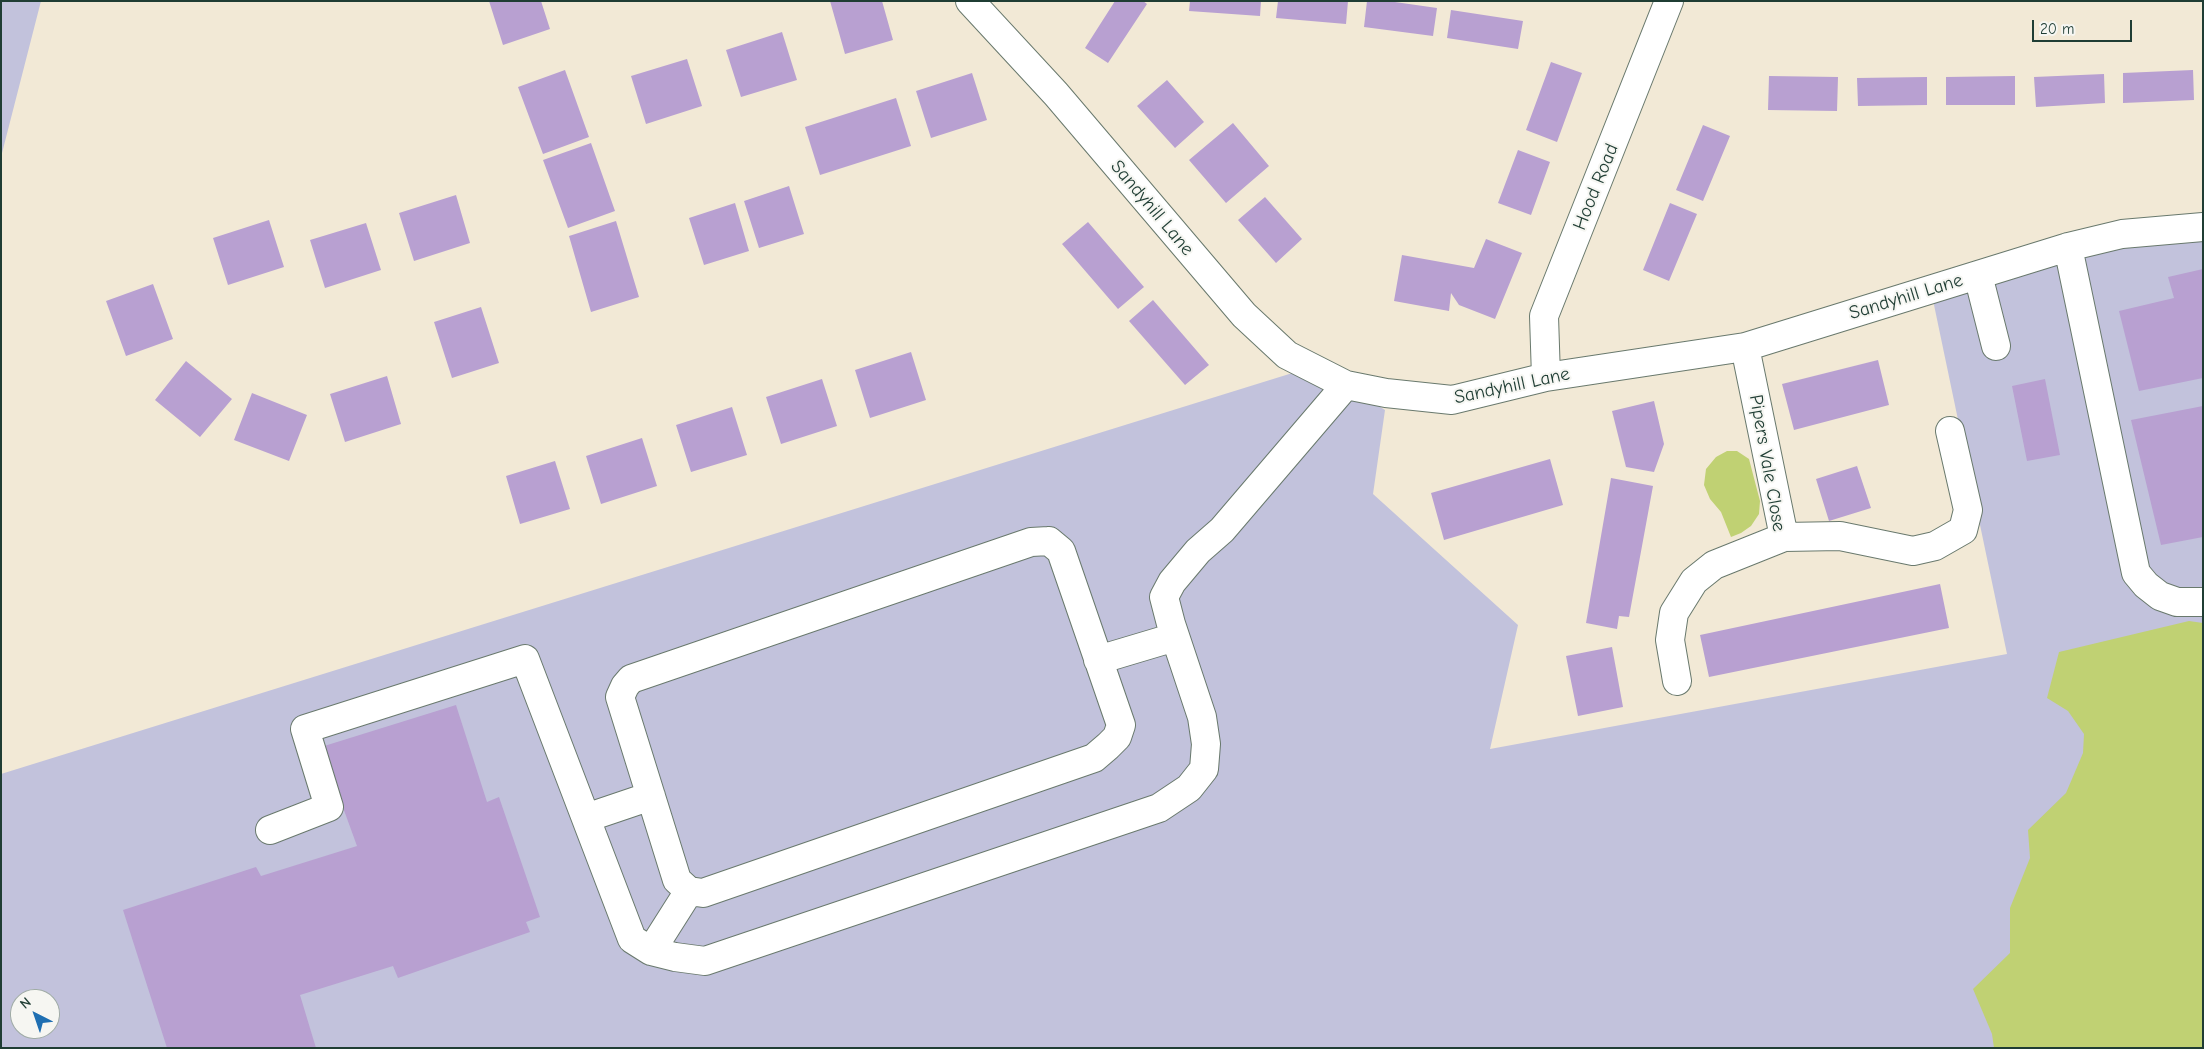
<!DOCTYPE html>
<style>
body{margin:0}
#map{position:relative;width:2204px;height:1049px;overflow:hidden;background:#f2e9d6;font-family:"Comic Neue",sans-serif}
canvas{display:block}
.frame{position:absolute;inset:0;border:2px solid #1f3d34;pointer-events:none}
.north{position:absolute;left:10px;top:989px;width:50px;height:50px;box-sizing:border-box;background:#f6f6f2;border:1px solid #a0aca6;border-radius:50%;rotate:319deg;font-size:14px;font-weight:700;line-height:20px;text-align:center;color:#1f3d34}
.north::after{content:'';display:block;margin:auto;width:18px;height:22px;background:#1f6fb2;clip-path:polygon(50% 0,100% 100%,50% 72%,0 100%)}
.scale{position:absolute;left:2032px;top:20px;width:100px;height:22px;box-sizing:border-box;border:2px solid #1f3d34;border-top:0;padding-left:6px;font-size:15px;line-height:18px;white-space:nowrap;color:#1f3d34;-webkit-text-stroke:4px #f6f6f2;paint-order:stroke}
</style>
<div id="map">
<canvas width="2204" height="1049"></canvas>
<div class="frame"></div>
<div class="north">N</div>
<div class="scale">20 m</div>
</div>
<script>
const ctx = document.querySelector('canvas').getContext('2d');
ctx.lineJoin = 'round';
function fillPath(path, color) {
  ctx.fillStyle = color;
  ctx.fill(path, 'evenodd');
}
function toPath(rows) {
  const path = new Path2D();
  for (const r of rows) {
    path.moveTo(r[0], r[1]);
    for (let i = 2; i < r.length; i += 2) path.lineTo(r[i], r[i + 1]);
  }
  return path;
}
function strokePath(path, color, width, dash) {
  ctx.strokeStyle = color;
  ctx.lineWidth = width;
  ctx.lineCap = dash ? 'butt' : 'round';
  ctx.setLineDash(dash || []);
  ctx.stroke(path);
}
function write(font, color, halo, rows, align = 'center') {
  ctx.font = font + ' "Comic Neue",sans-serif';
  ctx.lineWidth = 4;
  ctx.setLineDash([]);
  ctx.textBaseline = 'middle';
  ctx.strokeStyle = halo;
  ctx.fillStyle = color;
  for (const [text, x, y, turn = 0] of rows) {
    ctx.save();
    ctx.translate(x, y);
    ctx.rotate((+turn || 0) * Math.PI / 180);
    ctx.textAlign = isNaN(turn) ? turn : align;
    if (halo) ctx.strokeText(text, 0, 0);
    ctx.fillText(text, 0, 0);
    ctx.restore();
  }
}
const industrial = toPath([
 [1,1,41,1,1,157],
 [2203,227,2203,1048,1,1048,1,774,1315,366,1385,410,1373,494,1518,625,1490,749,2007,654,1929,281],
 [20,999,50,999,50,1029,20,1029]
]);
const green = toPath([
 [1727,451,1737,451,1749,459,1760,501,1759,514,1751,526,1741,533,1731,537,1721,512,1710,499,1704,485,1706,469,1716,457],
 [2189,621,2203,623,2203,1048,1994,1048,1992,1034,1973,989,2010,953,2010,908,2030,858,2028,830,2066,793,2083,753,2084,734,2068,711,2047,698,2059,652]
]);
const building = toPath([
 [489,1,541,1,550,29,503,45],
 [830,1,882,1,893,40,845,54],
 [1115,1,1143,1,1147,4,1108,63,1085,48],
 [1190,1,1261,1,1260,16,1189,11],
 [1278,1,1348,1,1346,24,1276,18],
 [1367,1,1388,1,1437,8,1433,36,1364,27],
 [1451,10,1523,21,1518,49,1447,38],
 [782,32,797,80,741,97,726,50],
 [687,59,702,106,646,124,631,76],
 [1551,62,1582,73,1557,142,1526,130],
 [565,70,589,137,543,154,518,87],
 [2193,70,2194,100,2123,103,2123,73],
 [972,73,987,120,931,138,916,91],
 [2104,74,2105,103,2036,107,2034,77],
 [1769,76,1838,77,1837,111,1768,110],
 [2015,76,2015,105,1946,105,1946,77],
 [1927,77,1927,105,1858,106,1857,78],
 [1167,80,1204,122,1175,148,1137,106],
 [896,98,911,146,820,175,805,127],
 [1233,123,1269,166,1226,203,1189,160],
 [1703,125,1730,136,1703,201,1676,190],
 [591,143,615,211,568,228,543,160],
 [1518,150,1550,162,1531,215,1498,203],
 [789,186,804,234,759,248,744,201],
 [456,195,470,243,414,261,399,213],
 [1265,197,1302,239,1276,263,1238,220],
 [735,203,749,251,704,265,689,218],
 [1670,203,1697,214,1669,281,1643,270],
 [269,220,284,267,228,285,213,238],
 [616,221,639,297,591,312,569,236],
 [1088,222,1144,287,1118,309,1062,244],
 [366,223,381,270,325,288,310,240],
 [1486,239,1522,253,1495,319,1459,305,1451,293,1449,311,1394,301,1402,255,1474,268],
 [2203,269,2203,378,2139,391,2119,311,2174,298,2168,277],
 [153,284,173,339,126,356,106,301],
 [1153,300,1209,365,1185,385,1129,321],
 [481,307,499,363,452,378,434,322],
 [911,352,926,400,870,418,855,370],
 [1878,360,1889,405,1794,430,1782,384],
 [186,361,232,399,200,437,155,400],
 [387,376,401,424,345,442,330,394],
 [822,379,837,426,781,444,766,397],
 [2045,379,2060,455,2027,461,2012,386],
 [252,393,307,415,289,461,234,440],
 [1654,401,1664,444,1654,472,1626,467,1612,411],
 [2203,406,2203,537,2161,545,2131,420],
 [732,407,747,455,691,472,676,425],
 [642,438,657,486,601,504,586,456],
 [1550,459,1563,505,1444,540,1431,493],
 [555,461,570,509,520,524,506,476],
 [1857,466,1871,508,1829,521,1816,479],
 [1611,478,1653,486,1629,617,1619,616,1617,629,1586,623],
 [1940,584,1949,628,1709,677,1700,635],
 [1612,647,1623,707,1578,716,1566,656],
 [456,705,487,802,499,797,540,917,526,922,530,932,398,978,393,966,300,995,316,1048,167,1048,123,910,256,867,261,876,357,846,321,747]
]);
const minor = toPath([
 [970,1,1056,94,1244,315,1287,355,1346,385,1386,393,1452,400,1546,377,1745,347,2068,247,2122,234,2203,227],
 [2068,247,2136,573,2146,585,2160,596,2177,602,2203,602],
 [1978,275,1996,346],
 [1546,377,1544,316,1669,1],
 [1784,537,1840,536,1913,551,1935,546,1963,530,1968,510,1950,431],
 [1049,541,1061,551,1121,725,1117,737,1108,746,1094,758,703,893,689,891,677,880,620,697,625,686,631,679,1031,542,1049,541],
 [1098,660,1175,637],
 [1677,681,1670,640,1674,613,1694,581,1714,565,1784,537,1745,347],
 [586,818,651,796],
 [270,830,329,807,305,729,525,659,632,939,651,951,675,957,705,961,1159,808,1189,788,1204,769,1206,744,1202,717,1171,624,1164,597,1172,582,1198,551,1222,530,1346,385],
 [651,951,689,891]
]);
const streetNames = [
 ["Hood Road",1596,187,-68],
 ["Sandyhill Lane",1152,208,50],
 ["Sandyhill Lane",1906,297,-17],
 ["Sandyhill Lane",1512,386,-12],
 ["Pipers Vale Close",1767,463,80]
];
fillPath(industrial, '#c2c2dc');
fillPath(green, '#c0d173');
fillPath(building, '#b8a0d1');
strokePath(minor, '#69796d', 30);
strokePath(minor, '#fff', 28);
write('19px', '#1f3d34', '#f6f6f2', streetNames);
</script>
